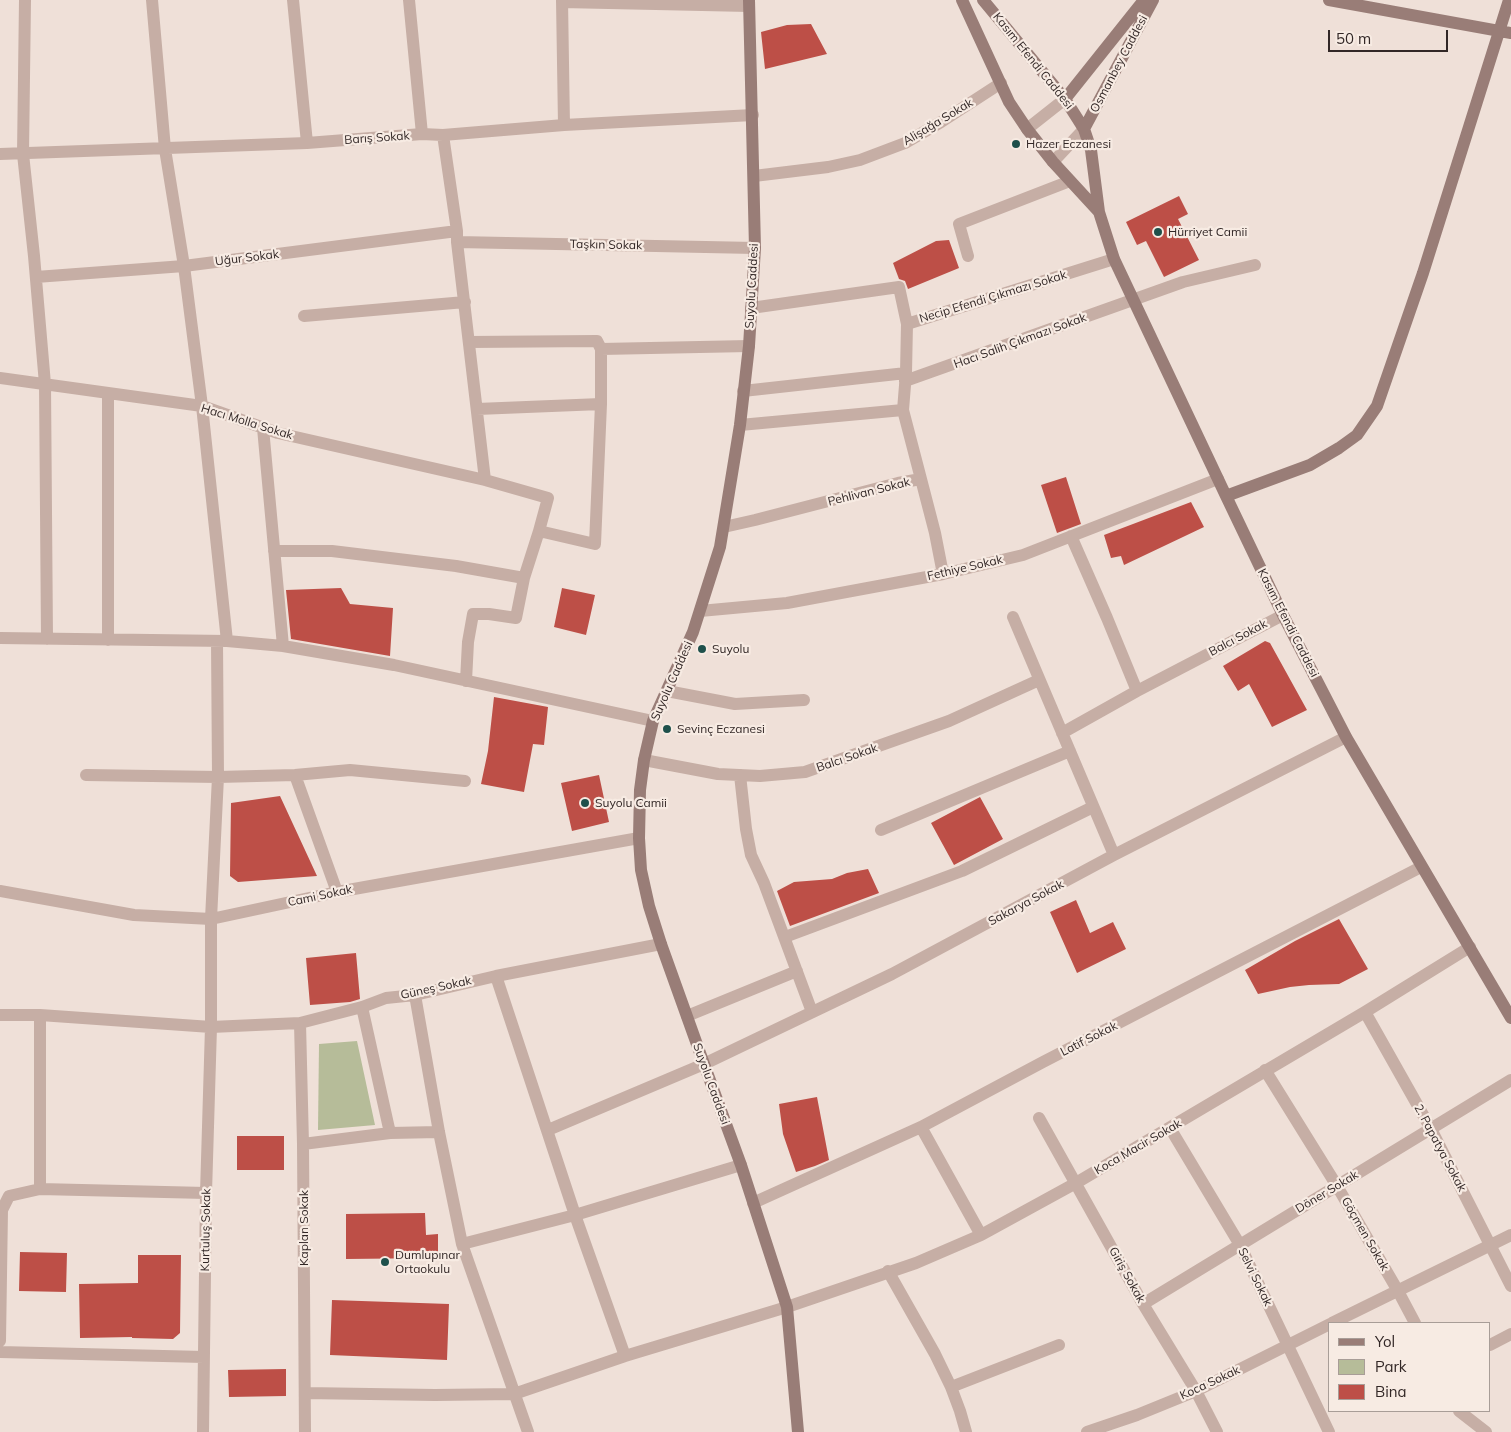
<!DOCTYPE html>
<meta charset="utf-8">
<style>
body{margin:0}
#map{position:relative;width:1511px;height:1432px;overflow:hidden;background:#efe0d8;font-family:Mulish,sans-serif}
canvas{display:block}
.legend{position:absolute;left:1328px;top:1322px;width:162px;height:90px;box-sizing:border-box;background:#f7ebe3;border:1px solid #a89d97;margin:0;padding:6px 9px;list-style:none;font-size:15px;color:#322726}
.legend li{display:flex;align-items:center;gap:10px;height:25px}
.legend b{width:25px;border:1px solid #a89d97}
.scale{position:absolute;left:1328px;top:30px;width:120px;height:22px;box-sizing:border-box;border:2px solid #322726;border-top:0;padding-left:6px;font-size:15px;line-height:18px;white-space:nowrap;color:#322726;-webkit-text-stroke:4px #f7ebe3;paint-order:stroke}
</style>
<div id="map">
<canvas width="1511" height="1432"></canvas>
<ul class="legend">
<li><b style="height:6px;background:#997d77"></b>Yol</li>
<li><b style="height:14px;background:#b6bc99"></b>Park</li>
<li><b style="height:14px;background:#bd4f47"></b>Bina</li>
</ul>
<div class="scale">50 m</div>
</div>
<script>
const ctx = document.querySelector('canvas').getContext('2d');
ctx.lineJoin = 'round';
function fillPath(path, color) {
  ctx.fillStyle = color;
  ctx.fill(path, 'evenodd');
}
function toPath(rows) {
  const path = new Path2D();
  for (const r of rows) {
    path.moveTo(r[0], r[1]);
    for (let i = 2; i < r.length; i += 2) path.lineTo(r[i], r[i + 1]);
  }
  return path;
}
function strokePath(path, color, width, dash) {
  ctx.strokeStyle = color;
  ctx.lineWidth = width;
  ctx.lineCap = dash ? 'butt' : 'round';
  ctx.setLineDash(dash || []);
  ctx.stroke(path);
}
function write(font, color, halo, rows, align = 'center') {
  ctx.font = font + ' Mulish,sans-serif';
  ctx.lineWidth = 4.5;
  ctx.setLineDash([]);
  ctx.textBaseline = 'middle';
  ctx.strokeStyle = halo;
  ctx.fillStyle = color;
  for (const [text, x, y, turn = 0] of rows) {
    ctx.save();
    ctx.translate(x, y);
    ctx.rotate((+turn || 0) * Math.PI / 180);
    ctx.textAlign = isNaN(turn) ? turn : align;
    if (halo) ctx.strokeText(text, 0, 0);
    ctx.fillText(text, 0, 0);
    ctx.restore();
  }
}
const green = toPath([
 [357,1041,375,1125,318,1130,319,1044]
]);
const building = toPath([
 [811,24,827,54,765,69,761,32,787,25],
 [1179,196,1188,214,1178,219,1199,260,1164,277,1146,241,1137,245,1126,222],
 [949,240,959,268,908,289,905,281,899,279,893,263,936,241],
 [1066,477,1081,524,1057,533,1041,485],
 [1191,502,1204,527,1124,565,1121,556,1111,558,1104,535],
 [341,588,350,604,393,608,390,656,291,639,286,590],
 [562,588,595,595,586,635,554,627],
 [1265,641,1270,643,1307,710,1272,727,1249,684,1238,691,1223,666],
 [494,697,548,707,544,745,533,744,524,792,481,784,488,751],
 [599,775,609,822,572,831,561,783],
 [280,796,317,876,238,882,230,876,231,803],
 [980,797,1003,839,954,865,931,823],
 [868,869,879,893,790,926,777,891,794,882,832,879,847,873],
 [1076,900,1090,933,1113,922,1126,949,1077,973,1050,912],
 [1339,919,1368,969,1339,984,1309,985,1290,987,1258,994,1245,970,1295,941],
 [356,953,360,999,350,1002,310,1005,306,958],
 [817,1097,829,1160,815,1166,796,1172,783,1134,779,1104],
 [237,1136,284,1136,284,1170,237,1170],
 [425,1213,426,1235,438,1234,438,1258,346,1259,346,1214],
 [20,1252,67,1253,66,1292,19,1291],
 [138,1255,181,1255,180,1333,173,1339,132,1338,132,1337,80,1338,79,1284,138,1283],
 [332,1300,449,1304,447,1360,330,1355],
 [286,1369,286,1396,229,1397,228,1370]
]);
const street = toPath([
 [25,0,23,154,34,256,45,384,47,639],
 [152,0,165,149,184,266,202,406,227,641],
 [293,0,307,143],
 [409,0,422,134],
 [562,0,564,125],
 [562,2,749,6],
 [1027,129,1065,99],
 [443,135,457,231,457,242,485,480],
 [0,154,307,143,422,134,443,135,564,125,753,115],
 [1053,162,1084,129],
 [754,176,828,167,860,160,905,143,941,122,1001,83],
 [457,242,755,248],
 [968,256,959,224,1070,181],
 [36,277,184,266,457,231],
 [751,308,899,287,907,324,1114,259],
 [304,316,465,302],
 [907,324,906,373,903,410,921,479],
 [469,342,597,341,601,349,601,404,595,544,539,531],
 [601,349,749,346],
 [0,378,202,406,278,433,485,480,548,498,539,531,524,578,516,618,489,614,473,614,468,642,466,681],
 [905,381,1183,282,1255,265],
 [743,391,906,373],
 [108,393,108,640],
 [477,409,601,404],
 [740,425,903,410],
 [263,428,283,646],
 [724,527,755,520,898,483,921,479,935,533,943,574],
 [1071,536,1107,618,1137,691],
 [274,551,332,551,456,566,524,578],
 [700,611,787,603,943,574,1023,555,1218,479],
 [1013,617,1114,855],
 [0,638,227,641,283,646,394,665,653,721],
 [667,691,735,704,804,700],
 [1062,733,1137,691,1283,615],
 [644,760,718,774,760,776,805,772,949,721,1039,680],
 [86,775,218,777,295,775,350,770,465,781],
 [295,775,337,892],
 [740,775,746,829,751,855,764,883,812,1012],
 [881,830,1070,751],
 [0,891,134,915,211,919,337,892,639,838],
 [785,937,962,871,1093,807],
 [496,976,575,1215,625,1356],
 [415,995,439,1132,462,1244,528,1432],
 [362,1007,390,1133],
 [1365,1012,1431,1129,1511,1286],
 [0,1015,40,1015,211,1027,300,1023,362,1007,386,998,415,995,496,976,661,944],
 [687,1016,797,971],
 [300,1023,303,1144,305,1432],
 [1265,1070,1337,1186,1398,1291,1415,1323],
 [1039,1118,1143,1304,1196,1391,1217,1432],
 [921,1127,981,1235],
 [1170,1128,1240,1245,1329,1432],
 [548,1130,704,1064,892,974,1114,855,1346,737],
 [303,1144,390,1133,439,1132],
 [40,1189,40,1015],
 [753,1203,921,1127,1043,1062,1421,867],
 [462,1244,575,1215,741,1165],
 [888,1271,935,1354,951,1387,960,1411,966,1432],
 [1143,1304,1511,1080],
 [1332,1323,1511,1235],
 [0,1341,2,1210,9,1196,40,1189,206,1193],
 [1490,1345,1511,1334],
 [0,1352,204,1357],
 [951,1387,1059,1345],
 [305,1393,435,1395,514,1394,625,1356,787,1307,916,1263,981,1235,1076,1183,1365,1012,1470,947],
 [1459,1411,1486,1432],
 [203,1432,206,1193,211,1027,211,919,218,777,217,641],
 [1087,1432,1137,1415,1196,1391,1330,1324]
]);
const secondary = toPath([
 [749,0,755,248,749,346,740,425,720,547,693,632,653,721,644,760,640,790,639,838,641,870,649,906,661,944,704,1064,741,1165,787,1307,798,1432],
 [962,0,1009,102,1027,129,1053,162,1099,212],
 [983,0,1065,99,1084,129,1091,150,1099,212,1114,259,1226,496,1283,615,1346,737,1511,1018],
 [1329,0,1511,33],
 [1065,99,1144,0],
 [1084,129,1153,0],
 [1226,496,1310,465,1339,448,1357,435,1377,406,1423,273,1509,0]
]);
const markers = [
 [1016,144,5,"#1e504b"],
 [1158,232,5,"#1e504b"],
 [702,649,5,"#1e504b"],
 [667,729,5,"#1e504b"],
 [585,803,5,"#1e504b"],
 [385,1262,5,"#1e504b"]
];
const streetNames = [
 ["Kasım Efendi Caddesi",1033,61,51],
 ["Osmanbey Caddesi",1119,64,-62],
 ["Alişağa Sokak",938,122,-31],
 ["Barış Sokak",377,138,-4],
 ["Taşkın Sokak",606,245,1],
 ["Uğur Sokak",247,258,-7],
 ["Suyolu Caddesi",752,286,-87],
 ["Necip Efendi Çıkmazı Sokak",993,297,-17],
 ["Hacı Salih Çıkmazı Sokak",1020,341,-20],
 ["Hacı Molla Sokak",247,422,17],
 ["Pehlivan Sokak",869,492,-14],
 ["Fethiye Sokak",965,568,-13],
 ["Kasım Efendi Caddesi",1288,623,63],
 ["Balcı Sokak",1238,638,-28],
 ["Suyolu Caddesi",672,681,-66],
 ["Balcı Sokak",847,758,-19],
 ["Cami Sokak",320,896,-12],
 ["Sakarya Sokak",1026,903,-28],
 ["Güneş Sokak",436,988,-12],
 ["Latif Sokak",1089,1039,-27],
 ["Suyolu Caddesi",711,1084,70],
 ["Koca Macir Sokak",1138,1147,-30],
 ["2. Papatya Sokak",1440,1148,62],
 ["Döner Sokak",1327,1192,-31],
 ["Kaplan Sokak",304,1228,-90],
 ["Kurtuluş Sokak",206,1230,-89],
 ["Göçmen Sokak",1365,1234,60],
 ["Giriş Sokak",1127,1275,61],
 ["Selvi Sokak",1255,1277,64],
 ["Koca Sokak",1210,1383,-25]
];
const poiNames = [
 ["Hazer Eczanesi",1026,144],
 ["Hürriyet Camii",1168,232],
 ["Suyolu",712,649],
 ["Sevinç Eczanesi",677,729],
 ["Suyolu Camii",595,803],
 ["Dumlupınar",395,1255],
 ["Ortaokulu",395,1269]
];
fillPath(green, '#b6bc99');
fillPath(building, '#bd4f47');
strokePath(street, '#c6aea5', 12);
strokePath(secondary, '#997d77', 12);
for (const [x, y, r, color] of markers) {
  const dot = new Path2D();
  dot.arc(x, y, r, 0, 2 * Math.PI);
  ctx.fillStyle = color;
  ctx.fill(dot);
  strokePath(dot, '#f7ebe3', 2);
}
write('12px', '#322726', '#f7ebe3', streetNames);
write('12px', '#322726', '#f7ebe3', poiNames, 'left');
</script>
